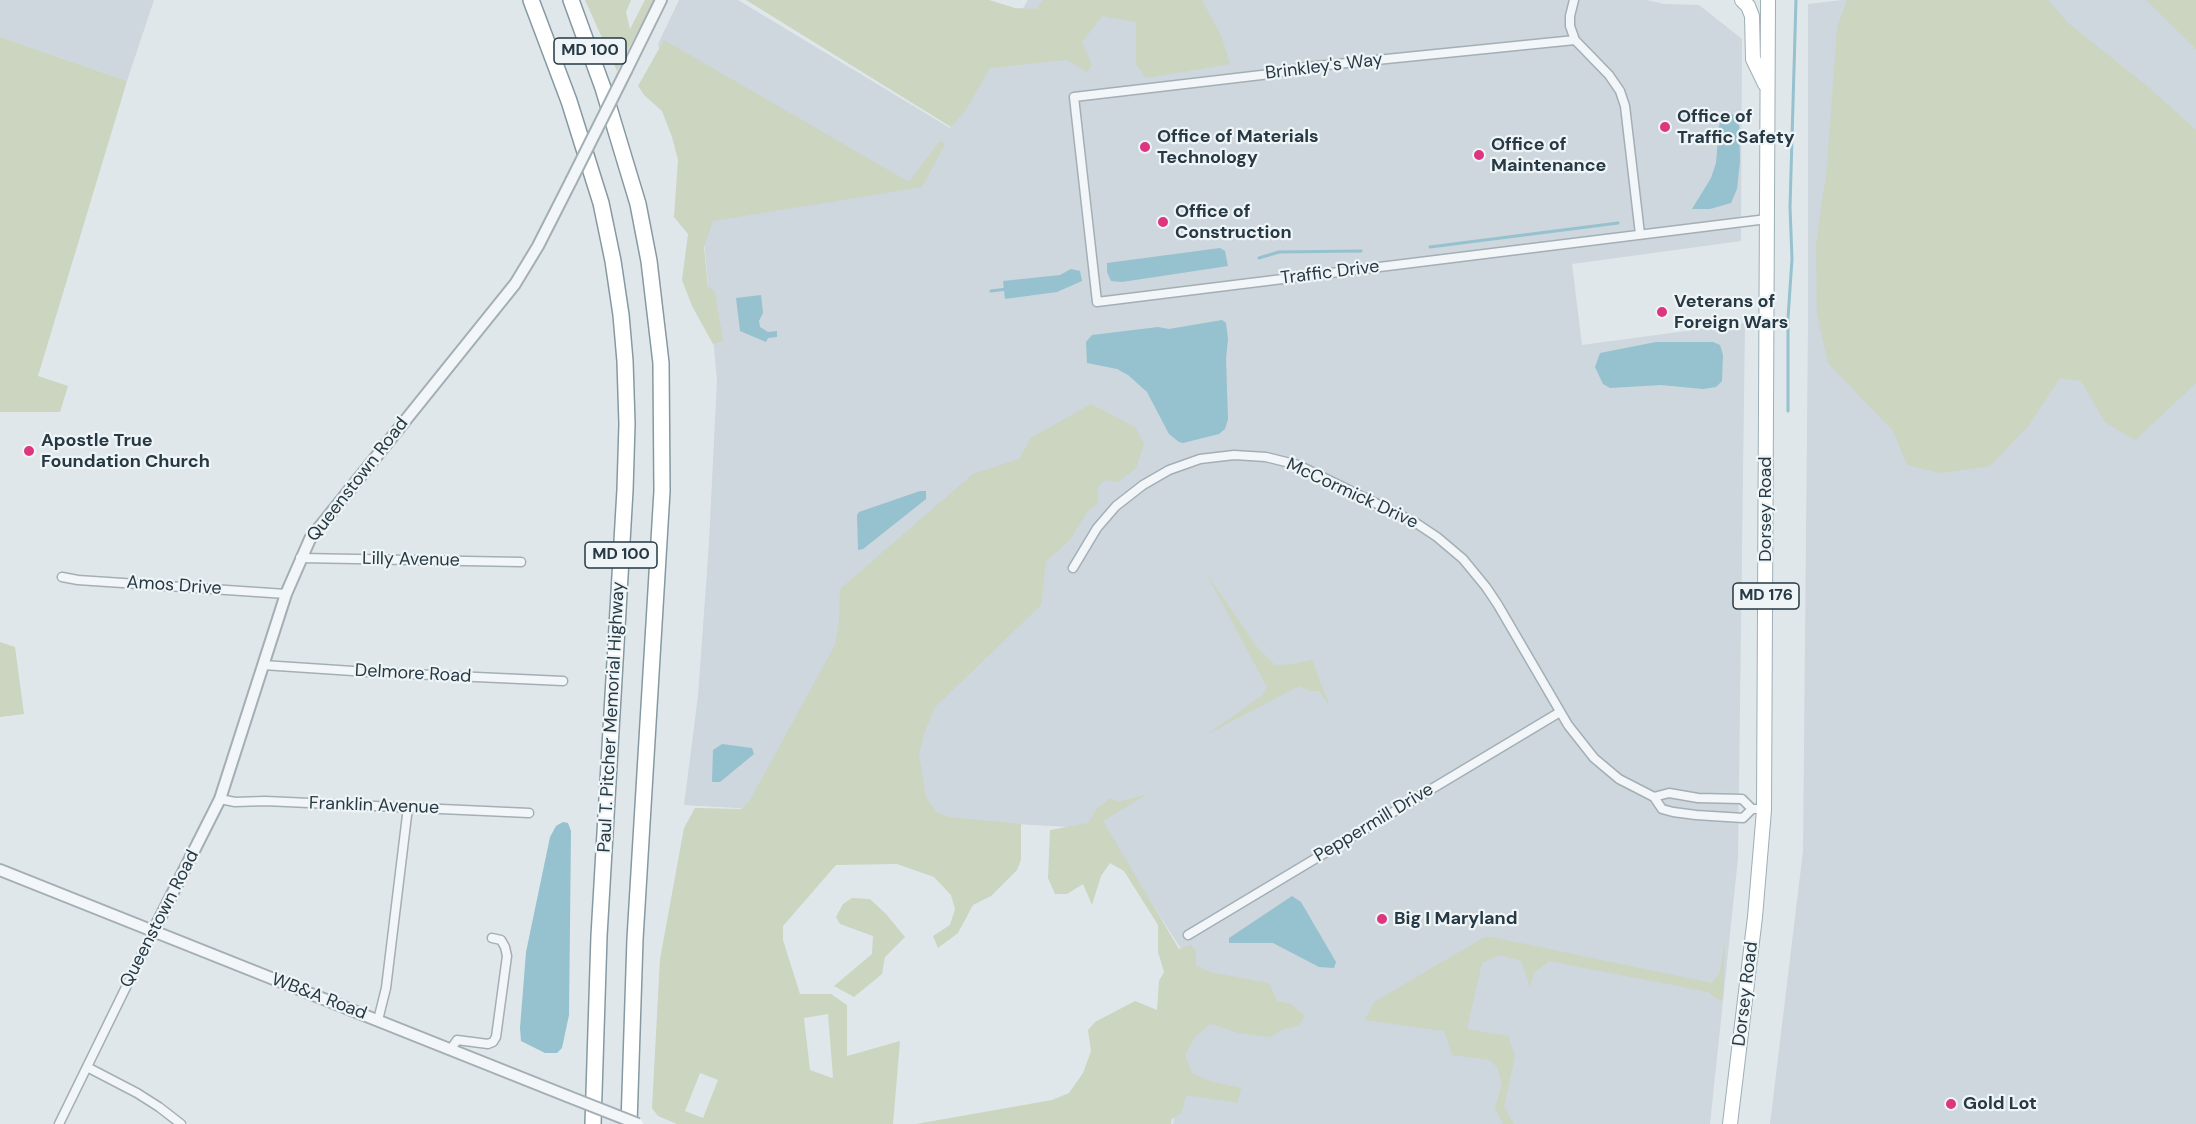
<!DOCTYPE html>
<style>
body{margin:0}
canvas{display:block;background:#dfe7ea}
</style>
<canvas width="2196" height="1124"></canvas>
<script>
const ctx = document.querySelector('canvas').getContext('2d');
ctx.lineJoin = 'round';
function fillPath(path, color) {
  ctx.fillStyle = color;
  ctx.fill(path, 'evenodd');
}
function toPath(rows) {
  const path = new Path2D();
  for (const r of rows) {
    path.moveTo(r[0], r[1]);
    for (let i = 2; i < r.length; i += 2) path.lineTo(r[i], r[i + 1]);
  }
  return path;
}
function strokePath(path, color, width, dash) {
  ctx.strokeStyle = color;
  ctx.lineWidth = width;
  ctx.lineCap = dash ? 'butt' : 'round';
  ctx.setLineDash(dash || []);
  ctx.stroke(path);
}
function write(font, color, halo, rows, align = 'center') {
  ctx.font = font + ' "DM Sans",sans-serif';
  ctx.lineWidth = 4.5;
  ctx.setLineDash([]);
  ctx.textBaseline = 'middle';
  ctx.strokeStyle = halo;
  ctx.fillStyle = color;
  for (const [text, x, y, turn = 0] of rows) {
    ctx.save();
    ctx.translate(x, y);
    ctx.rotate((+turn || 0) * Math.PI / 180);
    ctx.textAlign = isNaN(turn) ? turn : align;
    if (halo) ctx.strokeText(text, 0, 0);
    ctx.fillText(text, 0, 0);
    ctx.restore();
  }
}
const built = toPath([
 [0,0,154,0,127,81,0,37],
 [679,0,738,0,950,128,1028,0,1647,0,1664,4,1699,5,1742,39,1741,241,1572,264,1582,345,1745,323,1738,858,1710,1124,1173,1124,1194,969,1104,829,684,805,698,696,709,543,717,380,704,241,658,44],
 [1842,0,2196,0,2196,1124,1770,1124,1803,851,1808,325,1808,4]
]);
const green = toPath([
 [585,0,631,0,626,12,630,29,645,0,654,0,617,71],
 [746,0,989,0,1015,8,1036,9,1043,0,1202,0,1222,38,1230,64,1146,78,1136,64,1136,22,1102,16,1082,42,1092,65,1087,72,1067,60,990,68,965,111,951,127],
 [1847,0,2048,0,2067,22,2148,87,2196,130,2196,383,2135,440,2105,422,2081,381,2060,378,2029,425,1990,466,1941,473,1907,465,1893,431,1828,363,1817,314,1816,244,1827,167,1837,28],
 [2146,0,2196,0,2196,49],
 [0,37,127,81,38,376,68,386,60,412,0,412],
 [664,40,909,182,940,141,945,144,922,187,713,221,704,247,708,287,715,292,723,341,713,344,692,306,682,280,688,234,674,217,678,160,672,137,662,111,644,95,638,86],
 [1091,404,1135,427,1144,444,1136,468,1118,482,1105,480,1098,487,1098,504,1087,512,1070,540,1046,561,1041,605,935,707,925,731,919,755,926,797,936,812,949,817,1021,824,1021,860,1017,870,991,896,973,905,958,933,938,948,933,936,950,925,955,909,951,895,934,877,897,864,836,865,783,926,783,940,800,994,831,994,847,1005,847,1056,900,1041,893,1124,677,1124,658,1116,652,1108,660,959,684,828,695,808,741,809,749,802,835,645,839,622,840,589,973,474,1019,459,1031,438],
 [828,1014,833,1077,832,1078,810,1070,804,1018],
 [700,1073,718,1080,703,1118,685,1111],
 [1206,573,1256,646,1275,665,1293,664,1312,660,1330,707,1319,691,1310,691,1299,686,1206,735,1263,695,1267,687],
 [0,642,15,647,24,714,0,717],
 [1147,794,1103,821,1179,949,1190,945,1196,950,1196,965,1209,972,1269,983,1277,1001,1291,1004,1305,1016,1298,1026,1283,1029,1270,1037,1239,1033,1210,1024,1195,1037,1185,1055,1192,1073,1210,1081,1241,1088,1238,1103,1186,1095,1182,1112,1172,1119,1171,1124,916,1124,1052,1100,1069,1093,1083,1073,1091,1051,1088,1030,1095,1022,1135,1001,1157,1010,1159,981,1164,972,1158,952,1158,925,1124,871,1110,863,1101,876,1092,905,1083,884,1067,894,1055,894,1048,878,1050,830,1088,823,1097,809,1110,798,1118,802],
 [852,898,870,899,886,914,905,937,885,957,882,974,854,997,834,986,872,954,873,936,840,924,836,917,843,904],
 [1491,937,1712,983,1720,972,1725,942,1723,1000,1717,999,1708,992,1549,961,1534,973,1530,987,1521,961,1499,955,1482,963,1467,1029,1508,1036,1515,1056,1504,1107,1514,1124,1503,1124,1495,1108,1502,1084,1497,1067,1490,1060,1452,1055,1444,1031,1365,1020,1374,1002,1483,938]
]);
const water = toPath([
 [1730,113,1737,117,1739,124,1740,161,1737,189,1731,203,1710,209,1692,209,1711,178,1716,163,1719,126,1723,114],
 [1220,248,1225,251,1228,266,1122,282,1111,281,1107,272,1107,263],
 [1071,269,1080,271,1082,281,1057,292,1005,299,1003,281,1060,275],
 [761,295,763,313,759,321,760,327,768,332,777,331,777,337,768,338,766,342,740,331,736,298],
 [1222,320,1226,323,1228,339,1226,359,1228,419,1225,429,1219,434,1183,443,1179,442,1169,434,1147,392,1128,375,1117,369,1087,363,1086,342,1092,335,1158,327,1169,329],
 [1656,342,1713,342,1720,345,1723,355,1722,381,1716,387,1703,389,1661,385,1610,388,1603,384,1595,367,1600,353],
 [920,491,926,491,926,499,863,549,858,550,857,515,859,512],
 [722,744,752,748,754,754,720,782,712,782,713,750],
 [563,822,568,823,571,831,569,1015,562,1048,557,1053,545,1053,521,1041,520,1028,526,952,550,837,556,826],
 [1292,896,1301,902,1336,962,1334,968,1319,967,1273,943,1229,943,1229,938]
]);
const stream = toPath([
 [1430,247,1618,223],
 [1259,258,1279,252,1361,251],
 [991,291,1007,289],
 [1788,411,1788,318,1792,259,1790,207,1796,0]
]);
const minor = toPath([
 [1574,0,1570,16,1570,26,1575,40,1609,75,1620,91,1625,106,1640,234],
 [1575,40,1307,67,1270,74,1074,97,1097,302,1767,219],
 [300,558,521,562],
 [1073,568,1097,528,1116,506,1143,485,1169,470,1200,459,1234,455,1266,457,1298,465,1416,523,1437,537,1463,559,1486,587,1498,605,1568,725,1594,758,1619,779,1654,797,1662,809,1673,812,1696,815,1743,818,1752,809],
 [62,577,78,580,286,594],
 [263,665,368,672,563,681],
 [1654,797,1669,793,1698,798,1742,799,1752,809,1756,809],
 [220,799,235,802,265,801,529,813],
 [1188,935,1560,712],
 [378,1020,386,988,408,807],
 [451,1049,457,1040,488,1044,493,1042,496,1037,507,956,505,947,501,940,492,938],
 [87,1067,137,1093,159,1107,181,1124],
 [59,1124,153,932]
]);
const tertiary = toPath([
 [627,69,661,0],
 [0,870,567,1096],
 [153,932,220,799,286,594,310,539,515,284,538,246,571,181]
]);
const primary = toPath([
 [1742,0,1748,6,1752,16,1753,59,1765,84],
 [1730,1124,1755,917,1764,810,1768,0]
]);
const motorway = toPath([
 [531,0,569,101,601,203,613,261,621,315,625,361,627,424,625,490,599,936,593,1124],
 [571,0,603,88,638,204,649,261,661,363,662,491,635,939,629,1124]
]);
const tertiaryBridge = toPath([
 [571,181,627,69],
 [567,1096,638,1124]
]);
const markers = [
 [1665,127,6,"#dd367e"],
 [1145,147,6,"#dd367e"],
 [1479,155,6,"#dd367e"],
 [1163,222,6,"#dd367e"],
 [1662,312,6,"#dd367e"],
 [29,451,6,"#dd367e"],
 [1382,919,6,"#dd367e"],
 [1951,1104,6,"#dd367e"]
];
const shields = [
 [590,51,72],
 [621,555,72],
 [1766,596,66]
];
const shieldNames = [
 ["MD 100",590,51],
 ["MD 100",621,555],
 ["MD 176",1766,596]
];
const streetNames = [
 ["Brinkley's Way",1324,67,-7],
 ["Traffic Drive",1330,273,-7],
 ["Queenstown Road",358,480,-52],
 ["McCormick Drive",1352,494,25],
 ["Dorsey Road",1766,509,-90],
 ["Lilly Avenue",411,560,1],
 ["Amos Drive",174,586,4],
 ["Delmore Road",413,674,3],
 ["Paul T. Pitcher Memorial Highway",612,717,-87],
 ["Franklin Avenue",374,806,2],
 ["Peppermill Drive",1374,823,-31],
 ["Queenstown Road",160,919,-63],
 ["Dorsey Road",1746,994,-83],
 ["WB&A Road",319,997,21]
];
const poiNames = [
 ["Office of",1677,117],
 ["Traffic Safety",1677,138],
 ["Office of Materials",1157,137],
 ["Technology",1157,158],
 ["Office of",1491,145],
 ["Maintenance",1491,166],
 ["Office of",1175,212],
 ["Construction",1175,233],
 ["Veterans of",1674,302],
 ["Foreign Wars",1674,323],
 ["Apostle True",41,441],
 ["Foundation Church",41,462],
 ["Big I Maryland",1394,919],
 ["Gold Lot",1963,1104]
];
fillPath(built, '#cdd7dd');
fillPath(green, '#cbd5c0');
fillPath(water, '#96c1ce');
strokePath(stream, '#96c1ce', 3);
strokePath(minor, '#a4afb5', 11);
strokePath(tertiary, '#a4afb5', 14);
strokePath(primary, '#9dafb7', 16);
strokePath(motorway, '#8599a3', 18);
strokePath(minor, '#f3f6f8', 8);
strokePath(tertiary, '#f3f6f8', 10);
strokePath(primary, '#fff', 14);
strokePath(motorway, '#fff', 15);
strokePath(tertiaryBridge, '#a4afb5', 14, []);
strokePath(tertiaryBridge, '#f3f6f8', 10);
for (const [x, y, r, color] of markers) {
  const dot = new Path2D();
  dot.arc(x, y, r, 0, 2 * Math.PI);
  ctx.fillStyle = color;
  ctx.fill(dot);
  strokePath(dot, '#eff5f7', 2);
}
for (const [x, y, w] of shields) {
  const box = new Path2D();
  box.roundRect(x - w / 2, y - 13, w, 26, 4.5);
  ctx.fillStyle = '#eff5f7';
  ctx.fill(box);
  strokePath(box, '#263944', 1.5);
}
write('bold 16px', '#263944', null, shieldNames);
write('18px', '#263944', '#eff5f7', streetNames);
write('bold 18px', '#263944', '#eff5f7', poiNames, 'left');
</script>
